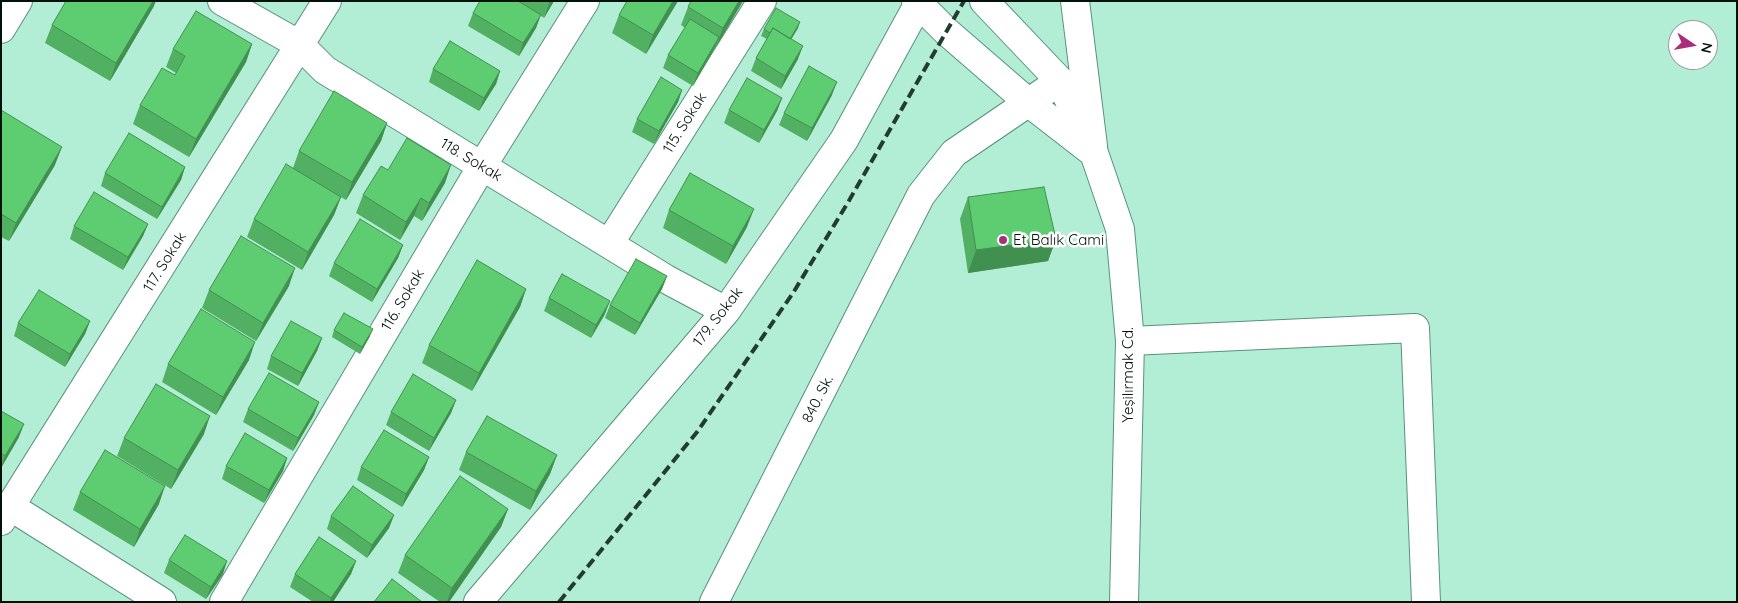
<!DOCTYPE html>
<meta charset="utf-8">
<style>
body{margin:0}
#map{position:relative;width:1738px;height:603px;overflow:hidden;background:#b2edd5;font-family:Quicksand,sans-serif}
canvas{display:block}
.frame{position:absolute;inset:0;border:2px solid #00120a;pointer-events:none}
.north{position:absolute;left:1668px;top:20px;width:50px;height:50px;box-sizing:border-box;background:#fff;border:1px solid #99a09d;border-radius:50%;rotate:102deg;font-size:14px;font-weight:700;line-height:20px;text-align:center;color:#00120a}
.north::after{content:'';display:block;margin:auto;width:18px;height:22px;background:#ab2c7a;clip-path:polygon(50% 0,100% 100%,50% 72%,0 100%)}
</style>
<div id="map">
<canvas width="1738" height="603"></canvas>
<div class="frame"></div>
<div class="north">N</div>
</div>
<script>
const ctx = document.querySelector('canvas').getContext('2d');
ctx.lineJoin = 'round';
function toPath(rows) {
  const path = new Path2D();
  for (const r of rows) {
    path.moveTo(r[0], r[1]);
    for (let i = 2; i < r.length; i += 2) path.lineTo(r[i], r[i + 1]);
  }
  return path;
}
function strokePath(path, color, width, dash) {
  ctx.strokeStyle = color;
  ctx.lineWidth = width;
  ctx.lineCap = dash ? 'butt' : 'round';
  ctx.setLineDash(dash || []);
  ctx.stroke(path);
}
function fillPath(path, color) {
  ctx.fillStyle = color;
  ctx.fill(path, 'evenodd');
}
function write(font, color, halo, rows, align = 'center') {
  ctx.font = font + ' Quicksand,sans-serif';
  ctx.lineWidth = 5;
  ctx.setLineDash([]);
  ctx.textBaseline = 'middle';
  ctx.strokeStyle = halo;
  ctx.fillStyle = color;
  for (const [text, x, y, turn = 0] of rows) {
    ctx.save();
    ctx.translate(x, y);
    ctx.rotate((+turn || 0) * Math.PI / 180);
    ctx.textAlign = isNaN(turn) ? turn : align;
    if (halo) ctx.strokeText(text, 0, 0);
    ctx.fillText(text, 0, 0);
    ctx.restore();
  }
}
const minor = toPath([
 [222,1,300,45,325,70,666,279,726,311],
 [1075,1,1093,146],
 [1,29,18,1],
 [609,244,762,1],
 [1130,341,1415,328,1426,602],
 [11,507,162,602],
 [1,521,327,1],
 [224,602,482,166,585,1],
 [478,602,726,311,844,140,920,1],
 [714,602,921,195,954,153,1060,81]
]);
const major = toPath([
 [916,1,947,32,1029,103,1091,151],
 [984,1,1060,81,1094,153,1120,229,1130,341,1124,602]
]);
const rail = toPath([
 [559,602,697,432,793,293,847,204,964,1]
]);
const wall = toPath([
 [480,1,554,1,544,18,540,15,536,28,519,56,468,26,473,13],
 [627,1,678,1,646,54,612,33,619,15],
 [691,1,743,1,693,86,663,68,668,55,685,28,681,25,688,7],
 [154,6,110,81,45,43,52,25],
 [798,28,791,39,798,59,781,89,751,71,756,58,767,39,761,36,764,29],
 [252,44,246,62,189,157,133,124,140,105,175,75,176,73,166,67,173,49],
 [433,69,500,71,496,84,479,111,429,82],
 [682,90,678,102,654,144,632,132,637,119],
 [832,95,807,141,779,125,784,113],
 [782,98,777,111,759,143,724,123,729,110],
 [1,110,55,165,9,241,1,237],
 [387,123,381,141,346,200,341,197,334,215,302,270,247,237,254,219,293,168,299,151],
 [185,167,181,180,157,219,101,186,105,173],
 [388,170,445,183,422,221,414,216,400,240,356,213,363,195],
 [968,197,1056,239,1048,261,968,273,960,219],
 [669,210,747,227,726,264,663,228],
 [148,224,143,236,123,270,70,239,74,226],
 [403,245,398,258,372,302,329,276,334,263],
 [667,276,662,289,635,335,605,318,610,305],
 [289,286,256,341,202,308,209,290],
 [526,289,520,307,472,391,422,363,429,345],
 [549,298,605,314,591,338,544,311],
 [90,321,85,334,65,367,14,336,18,323],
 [334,330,370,336,360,354,332,337],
 [322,338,317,351,298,386,267,369,271,356],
 [249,360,216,415,162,382,168,364],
 [456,400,451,413,429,451,386,425,391,412],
 [319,402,314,415,293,451,243,422,248,409],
 [1,411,19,437,1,468],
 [204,434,171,489,117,456,124,438],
 [466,452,557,455,550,474,530,510,459,470],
 [429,457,424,470,402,507,357,480,361,467],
 [287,458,283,471,264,503,222,479,226,466],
 [80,492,159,504,134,547,73,510],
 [508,509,501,527,449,602,440,602,398,573,405,555],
 [394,515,389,528,367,558,327,529,331,516],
 [169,560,223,574,206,599,164,573],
 [356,561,351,574,333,602,313,602,290,587,295,574]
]);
const shadedWall = toPath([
 [153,1,156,1,154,6,110,81,116,63],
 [550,1,554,1,544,18],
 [673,1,678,1,646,54,653,35],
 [739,1,743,1,716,47,723,28],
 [541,15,536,28,519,56,523,43],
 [800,22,798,28,785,50,788,43],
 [719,37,714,49,693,86,698,73],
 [252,44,246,62,189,157,196,139],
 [803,46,798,59,781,89,785,76],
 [500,71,496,84,479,111,484,98],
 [837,82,832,95,807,141,812,128],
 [682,90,678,102,654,144,659,131],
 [782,98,777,111,759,143,764,130],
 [387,123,381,141,346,200,352,182],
 [62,147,55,165,9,241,16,223],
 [451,165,445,183,422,221,429,203],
 [185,167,181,180,157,219,162,207],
 [341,197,334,215,302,270,308,252],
 [421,198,414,216,400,240,406,222],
 [754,209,747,227,726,264,733,246],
 [148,224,143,236,123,270,128,257],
 [1056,239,1048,261,968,273,976,250],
 [403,245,398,258,372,302,377,289],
 [295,268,289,286,256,341,263,323],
 [667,276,662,289,635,335,640,323],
 [526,289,520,307,472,391,479,373],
 [610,301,605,314,591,338,596,325],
 [90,321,85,334,65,367,70,354],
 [373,329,370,336,360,354,362,347],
 [322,338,317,351,298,386,302,373],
 [255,342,249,360,216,415,223,397],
 [456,400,451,413,429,451,434,438],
 [319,402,314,415,293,451,298,438],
 [210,416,204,434,171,489,178,470],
 [24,424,19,437,1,468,5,456],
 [557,455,550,474,530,510,536,491],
 [429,457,424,470,402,507,406,494],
 [287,458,283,471,264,503,269,490],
 [165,486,159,504,134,547,140,529],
 [508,509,501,527,449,602,447,602,452,588],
 [394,515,389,528,367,558,372,545],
 [227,561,223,574,206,599,211,587],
 [356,561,351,574,333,602,330,602,331,598]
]);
const building = toPath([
 [66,1,153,1,116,63,52,25,66,1],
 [480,1,518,1,541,15,523,43,473,13,480,1],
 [627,1,673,1,653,35,619,15,627,1],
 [691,1,739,1,723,28,688,7,691,1],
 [776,8,800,22,790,39,773,28,770,33,764,29,776,8],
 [196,11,252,44,196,139,140,105,162,68,175,75,185,56,173,49,196,11],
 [690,19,719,37,698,73,668,55,690,19],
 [773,28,803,46,785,76,756,58,773,28],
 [450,41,500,71,484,98,433,69,450,41],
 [809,66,837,82,812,128,784,113,809,66],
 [661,77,682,90,659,131,637,119,661,77],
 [747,78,782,98,764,130,729,110,747,78],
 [334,91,387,123,352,182,299,151,334,91],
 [1,110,62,147,16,223,1,214,1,110],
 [129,133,185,167,162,207,105,173,129,133],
 [407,138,451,165,429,203,421,198,406,222,363,195,381,166,388,170,407,138],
 [286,164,341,197,308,252,254,219,286,164],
 [690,173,754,209,733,246,669,210,690,173],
 [1044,187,1056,239,976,250,968,197,1044,187],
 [94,192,148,224,128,257,74,226,94,192],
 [360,219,403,245,377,289,334,263,360,219],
 [241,236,295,268,263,323,209,290,241,236],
 [636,259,667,276,640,323,610,305,636,259],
 [477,260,526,289,479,373,429,345,477,260],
 [562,274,610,301,596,325,549,298,562,274],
 [39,290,90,321,70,354,18,323,39,290],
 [201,309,255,342,223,397,168,364,201,309],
 [344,313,373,329,362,347,334,330,344,313],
 [291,321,322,338,302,373,271,356,291,321],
 [269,373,319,402,298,438,248,409,269,373],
 [413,374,456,400,434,438,391,412,413,374],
 [156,384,210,416,178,470,124,438,156,384],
 [1,411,24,424,5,456,1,453,1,411],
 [487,416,557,455,536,491,466,452,487,416],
 [384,430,429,457,406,494,361,467,384,430],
 [245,433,287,458,269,490,226,466,245,433],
 [105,450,165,486,140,529,80,492,105,450],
 [460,476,508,509,452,588,405,555,460,476],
 [353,486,394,515,372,545,331,516,353,486],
 [185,535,227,561,211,587,169,560,185,535],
 [319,537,356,561,331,598,295,574,319,537],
 [392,579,422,602,374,602,392,579]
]);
const markers = [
 [1003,240,5,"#ab2c7a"]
];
const streetNames = [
 ["115. Sokak",685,123,-58],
 ["118. Sokak",471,160,31],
 ["117. Sokak",165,262,-58],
 ["116. Sokak",403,300,-59],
 ["179. Sokak",718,317,-52],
 ["Yeşilırmak Cd.",1128,375,-90],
 ["840. Sk.",818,399,-63]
];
const poiNames = [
 ["Et Balık Cami",1013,240]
];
strokePath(minor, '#59927c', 30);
strokePath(major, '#59927c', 30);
strokePath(minor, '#fff', 28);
strokePath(major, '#fff', 28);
strokePath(rail, '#223c31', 4, [10, 5]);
fillPath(wall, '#51b062');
fillPath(shadedWall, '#429050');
fillPath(building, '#5ecd72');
strokePath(building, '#429050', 1);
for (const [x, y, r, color] of markers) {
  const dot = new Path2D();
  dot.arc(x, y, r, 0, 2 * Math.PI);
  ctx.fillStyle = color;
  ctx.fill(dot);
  strokePath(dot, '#fff', 2);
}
write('15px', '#00120a', '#fff', streetNames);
write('15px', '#00120a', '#fff', poiNames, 'left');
</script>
